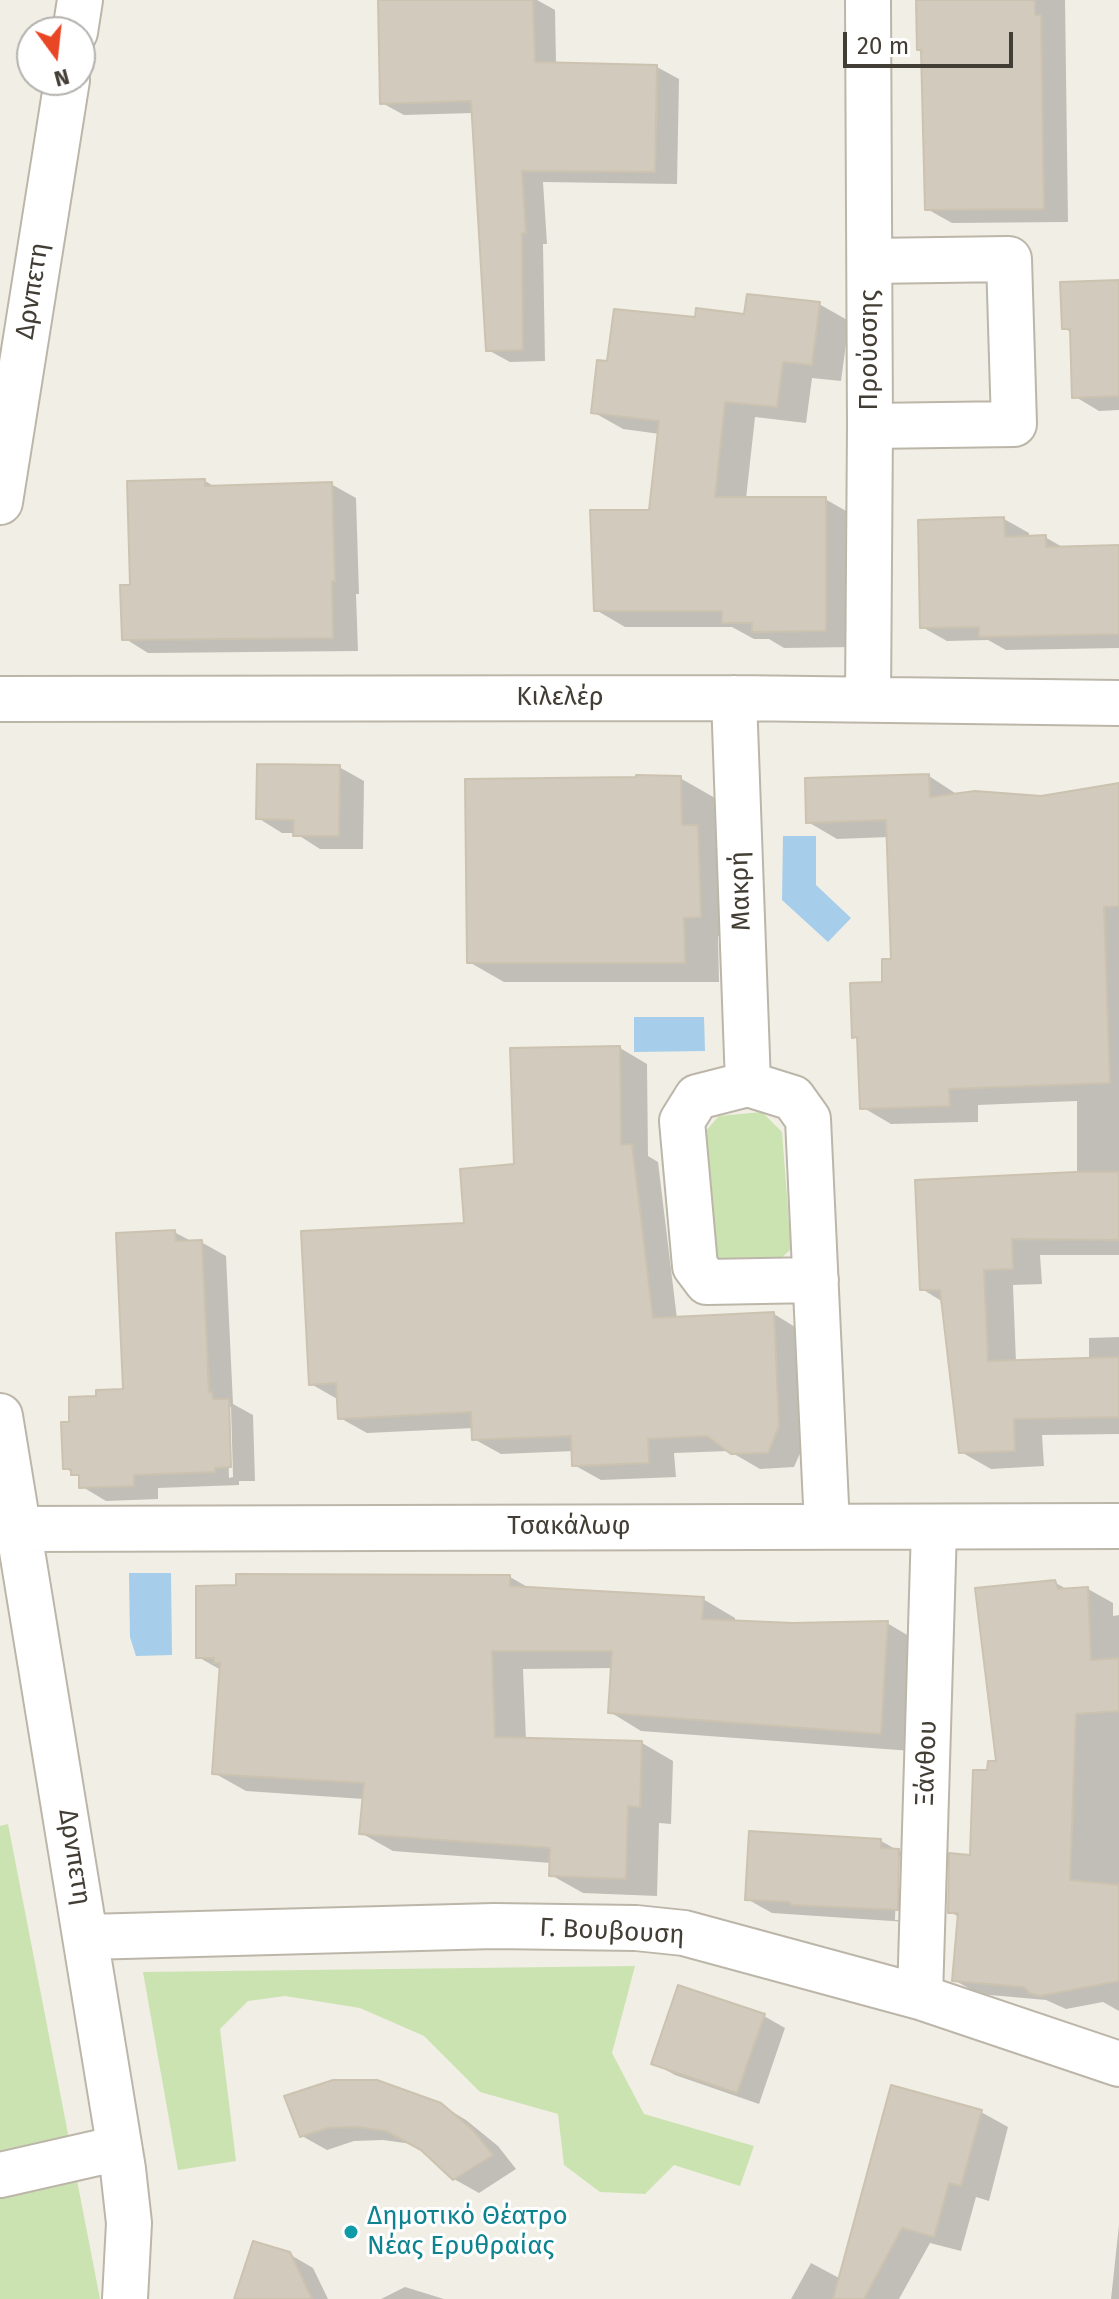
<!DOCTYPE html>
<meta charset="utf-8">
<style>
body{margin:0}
#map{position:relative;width:1119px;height:2299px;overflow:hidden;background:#f1eee5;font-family:"Fira Sans",sans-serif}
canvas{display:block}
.north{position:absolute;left:16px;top:16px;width:80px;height:80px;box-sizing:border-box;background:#fff;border:2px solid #b4b2ae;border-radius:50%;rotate:165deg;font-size:22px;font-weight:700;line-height:32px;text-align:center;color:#433e35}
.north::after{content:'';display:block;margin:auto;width:28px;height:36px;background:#e94625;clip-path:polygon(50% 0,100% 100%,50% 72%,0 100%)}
.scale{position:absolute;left:843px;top:32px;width:170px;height:36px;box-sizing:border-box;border:4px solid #433e35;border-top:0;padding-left:10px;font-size:24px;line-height:28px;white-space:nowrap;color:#433e35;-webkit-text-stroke:6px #fff;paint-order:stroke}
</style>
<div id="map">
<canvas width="1119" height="2299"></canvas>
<div class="north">N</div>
<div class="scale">20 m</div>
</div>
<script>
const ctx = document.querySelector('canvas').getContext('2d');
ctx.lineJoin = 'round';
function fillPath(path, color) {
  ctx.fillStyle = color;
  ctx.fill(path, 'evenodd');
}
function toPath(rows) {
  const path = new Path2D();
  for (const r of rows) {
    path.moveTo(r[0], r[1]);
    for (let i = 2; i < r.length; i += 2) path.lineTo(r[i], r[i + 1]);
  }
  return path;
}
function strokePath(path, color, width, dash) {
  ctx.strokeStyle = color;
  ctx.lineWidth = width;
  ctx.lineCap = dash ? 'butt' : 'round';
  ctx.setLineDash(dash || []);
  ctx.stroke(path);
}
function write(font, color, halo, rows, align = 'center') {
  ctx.font = font + ' "Fira Sans",sans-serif';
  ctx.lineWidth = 6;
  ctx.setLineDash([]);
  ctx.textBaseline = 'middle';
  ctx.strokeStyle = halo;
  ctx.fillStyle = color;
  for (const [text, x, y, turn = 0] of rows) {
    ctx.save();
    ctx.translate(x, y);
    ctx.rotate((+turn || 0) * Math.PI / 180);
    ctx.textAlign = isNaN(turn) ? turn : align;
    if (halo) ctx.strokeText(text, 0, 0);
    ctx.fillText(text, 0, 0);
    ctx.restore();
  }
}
const green = toPath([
 [762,1112,782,1132,791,1249,774,1265,723,1267,705,1250,695,1143,719,1116],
 [8,1824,100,2299,0,2299,0,1826],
 [635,1966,612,2053,644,2114,754,2146,740,2186,674,2165,645,2194,600,2192,564,2165,558,2114,480,2092,424,2036,360,2008,285,1996,248,2001,220,2029,236,2161,178,2170,143,1972]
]);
const water = toPath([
 [783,836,816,836,816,885,851,918,828,942,782,900],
 [634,1017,704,1017,705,1051,634,1052],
 [129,1573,171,1573,172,1655,136,1656,130,1637]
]);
const shadow = toPath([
 [420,0,537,0,555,10,556,64,657,67,679,79,677,184,543,182,547,244,543,244,545,361,510,362,488,350,473,113,404,115,382,103],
 [918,0,1065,0,1068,222,952,223,927,209,923,51],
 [1119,282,1119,410,1099,411,1074,396,1072,333,1064,328],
 [819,304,849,321,841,381,812,378,806,423,755,417,746,499,825,499,855,516,855,647,784,648,769,639,754,639,732,627,625,627,596,610,650,512,660,434,623,429,593,412,609,363,697,319,746,316],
 [205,481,217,488,331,484,356,498,359,594,356,594,358,651,148,653,124,638,132,586],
 [1004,519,1029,533,1029,538,1045,537,1064,548,1119,546,1119,648,1006,650,988,640,947,641,922,627],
 [339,767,364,781,363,849,320,849,295,833,282,833,258,818],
 [929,776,958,795,1041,798,1119,785,1119,1255,1040,1255,1042,1284,1013,1285,1016,1363,1089,1360,1089,1338,1119,1337,1119,1434,1042,1435,1044,1466,991,1469,961,1452,943,1302,922,1289,1077,1174,1077,1101,978,1105,978,1122,891,1124,862,1107,859,1039,854,1036,884,984,893,960,889,837,837,839,808,822],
 [680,778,715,798,716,837,733,847,735,936,718,936,719,982,504,982,469,962],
 [620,1048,647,1064,648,1156,658,1162,677,1319,774,1314,800,1330,805,1442,794,1467,760,1469,729,1451,674,1453,676,1477,601,1480,574,1465,574,1451,501,1454,474,1439,474,1428,367,1433,340,1418,339,1400,311,1384,467,1224],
 [174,1232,193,1242,201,1242,226,1256,233,1404,253,1415,255,1481,239,1481,239,1485,158,1488,158,1499,106,1501,81,1486,81,1478,65,1468,71,1424,98,1398,126,1391],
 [227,1407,231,1407,233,1477,229,1478],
 [510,1577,531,1589,703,1599,735,1618,735,1623,887,1623,919,1642,912,1751,641,1731,610,1712,613,1668,523,1669,526,1740,642,1743,673,1761,671,1824,659,1823,657,1896,583,1893,551,1875,551,1863,393,1851,361,1833,364,1799,246,1791,214,1773,221,1670,198,1657],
 [1054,1582,1070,1591,1088,1589,1113,1603,1113,1616,1119,1615,1119,2011,1103,2002,1066,2009,1046,2000,979,1994,954,1980,959,1917,950,1912,972,1857,989,1772,998,1763],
 [881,1841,924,1865,922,1923,772,1913,747,1899],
 [897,1856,901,1856,899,1920,895,1920],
 [764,2016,785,2028,759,2104,675,2075,653,2063],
 [286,2097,441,2105,466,2120,498,2146,516,2169,479,2193,454,2179,426,2151,412,2144,383,2140,354,2141,327,2150,302,2136],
 [981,2112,1008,2127,989,2201,976,2197,961,2251,930,2243,899,2299,791,2299,811,2263,841,2279],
 [1119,2225,1119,2299,1111,2299],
 [289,2254,313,2268,328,2299,237,2299],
 [405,2287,444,2299,381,2299]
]);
const building = toPath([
 [378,0,533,0,535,62,657,65,655,172,522,171,526,233,522,233,523,350,486,351,471,101,380,104,378,0],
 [916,0,1035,0,1035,15,1041,15,1044,209,925,210,921,50,917,50,916,0],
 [1119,280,1119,396,1072,398,1070,329,1062,329,1060,282,1119,280],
 [747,294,820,302,812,365,783,362,777,407,725,402,715,497,826,497,826,631,752,632,752,623,722,623,722,611,594,611,590,510,649,510,659,421,591,413,597,360,607,361,614,309,695,317,696,308,744,314,747,294],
 [205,479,205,486,332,482,335,581,332,581,333,638,122,640,120,585,130,585,127,481,205,479],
 [1004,517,1005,537,1046,535,1046,547,1119,545,1119,634,979,637,979,627,920,628,918,520,1004,517],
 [257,764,340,765,339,836,293,836,294,820,256,819,257,764],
 [929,774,930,797,975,791,1041,796,1119,783,1119,906,1104,907,1110,1083,949,1089,950,1106,860,1109,857,1037,852,1038,850,983,882,982,882,959,891,959,886,820,806,823,805,778,929,774],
 [636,775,681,776,682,825,698,825,701,917,684,918,685,963,467,963,465,779,636,777,636,775],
 [620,1046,621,1145,632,1144,653,1318,774,1312,779,1426,768,1453,731,1454,707,1436,648,1439,649,1463,572,1466,571,1436,472,1440,471,1412,338,1419,336,1383,309,1385,301,1231,464,1223,460,1169,514,1164,510,1048,620,1046],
 [1075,1172,1119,1172,1119,1240,1012,1239,1013,1269,984,1270,988,1361,1119,1357,1119,1417,1014,1419,1015,1451,959,1453,940,1290,920,1290,915,1180,1075,1172],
 [175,1230,176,1241,202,1240,209,1392,212,1392,213,1399,229,1399,231,1467,215,1468,215,1472,134,1475,134,1486,79,1488,79,1475,71,1475,71,1469,63,1469,61,1422,69,1422,69,1397,96,1396,96,1390,123,1389,116,1233,175,1230],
 [236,1574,510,1575,510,1586,704,1597,702,1619,792,1623,888,1621,881,1734,608,1713,612,1651,492,1651,495,1737,642,1741,640,1807,628,1806,626,1879,549,1876,550,1848,359,1834,364,1783,212,1774,220,1663,214,1663,214,1658,196,1658,196,1586,236,1585,236,1574],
 [1055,1580,1058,1589,1088,1587,1091,1660,1119,1658,1119,1711,1076,1714,1070,1880,1119,1885,1119,1981,1040,1996,1029,1993,1024,1987,952,1981,958,1913,948,1913,949,1853,970,1855,973,1770,987,1770,988,1761,996,1761,975,1588,1055,1580],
 [749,1831,881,1839,881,1848,899,1849,898,1910,791,1905,790,1902,745,1900,749,1831],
 [678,1985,765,2014,737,2093,651,2064,678,1985],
 [333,2080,377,2080,441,2103,473,2130,493,2155,453,2180,421,2150,386,2131,357,2127,328,2128,300,2137,284,2096,333,2080],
 [891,2085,982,2110,961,2186,949,2183,934,2237,902,2228,864,2299,833,2299,891,2085],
 [253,2241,290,2252,312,2299,234,2299,253,2241]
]);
const pedestrian = toPath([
 [870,261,1009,259,1014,424,870,426],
 [0,2175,119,2148]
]);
const minor = toPath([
 [75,32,80,0],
 [0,502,67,80],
 [734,698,748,1084,793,1098,808,1119,827,1526],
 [0,699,734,698,1119,703],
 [868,699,870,426,868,0],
 [748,1084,697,1097,682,1121,695,1266,707,1282,816,1280],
 [0,1416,123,2169,129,2223,125,2299],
 [20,1529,1119,1526],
 [87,1937,494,1926,636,1928,684,1933,920,1997,1119,2064],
 [920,1997,934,1528]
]);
const markers = [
 [351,2232,8,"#0f9aa8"]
];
const streetNames = [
 ["Δρνπετη",33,291,-81],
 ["Προύσσης",870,350,-90],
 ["Κιλελέρ",560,698],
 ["Μακρή",741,891,-92],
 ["Τσακάλωφ",569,1527],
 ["Ξάνθου",927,1763,-88],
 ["Δρνπετη",74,1857,81],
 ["Γ. Βουβουση",612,1932,3]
];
const cultureNames = [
 ["Δημοτικό Θέατρο",367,2217],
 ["Νέας Ερυθραίας",367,2247]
];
fillPath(green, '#cbe3b1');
fillPath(water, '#a6cdea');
fillPath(shadow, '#0003');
fillPath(building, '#d2cabc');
strokePath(building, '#ccc2b0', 2);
strokePath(pedestrian, '#bcb6a9', 48);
strokePath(minor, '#bcb6a9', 48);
strokePath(pedestrian, '#fff', 44);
strokePath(minor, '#fff', 44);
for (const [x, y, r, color] of markers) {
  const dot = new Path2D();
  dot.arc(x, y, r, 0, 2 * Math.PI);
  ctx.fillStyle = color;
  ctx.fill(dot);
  strokePath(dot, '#fff', 3);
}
write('26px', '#433e35', '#fff', streetNames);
write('26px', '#0d838f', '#fff', cultureNames, 'left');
</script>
